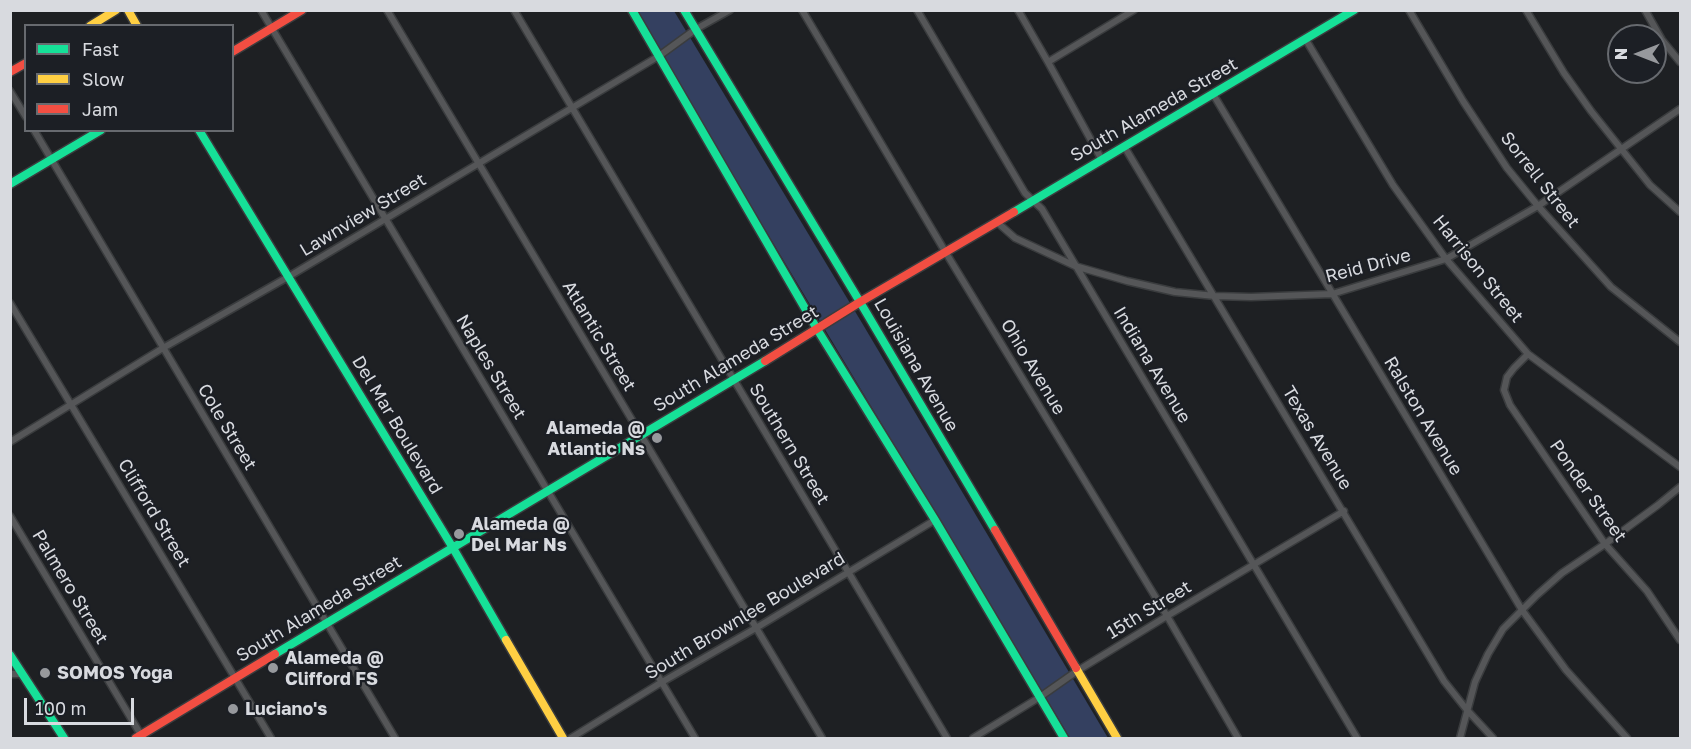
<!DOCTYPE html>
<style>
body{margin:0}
#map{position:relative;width:1691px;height:749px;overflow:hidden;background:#1e2023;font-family:"Golos Text",sans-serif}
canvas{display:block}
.frame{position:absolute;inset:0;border:12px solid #d8dadf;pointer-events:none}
.legend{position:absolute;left:24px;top:24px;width:210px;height:108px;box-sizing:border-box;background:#1c1f25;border:2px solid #676a6f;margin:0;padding:8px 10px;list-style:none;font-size:18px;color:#d8dadf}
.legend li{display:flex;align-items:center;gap:12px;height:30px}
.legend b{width:30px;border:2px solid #676a6f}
.north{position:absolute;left:1607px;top:24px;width:60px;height:60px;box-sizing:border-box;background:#1c1f25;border:2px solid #676a6f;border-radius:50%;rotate:270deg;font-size:16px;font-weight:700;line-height:24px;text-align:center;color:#d8dadf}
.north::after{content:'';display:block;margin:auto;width:21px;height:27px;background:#97999d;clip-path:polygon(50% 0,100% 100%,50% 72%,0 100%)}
.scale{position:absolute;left:24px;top:698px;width:110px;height:27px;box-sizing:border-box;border:3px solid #d8dadf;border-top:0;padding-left:8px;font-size:18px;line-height:21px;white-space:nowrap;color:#d8dadf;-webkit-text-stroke:4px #1c1f25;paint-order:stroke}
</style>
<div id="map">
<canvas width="1691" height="749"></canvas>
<div class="frame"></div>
<ul class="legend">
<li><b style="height:8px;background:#16e098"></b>Fast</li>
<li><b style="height:8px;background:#ffcf43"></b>Slow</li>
<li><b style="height:8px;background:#f24e42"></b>Jam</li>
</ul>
<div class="north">N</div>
<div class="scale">100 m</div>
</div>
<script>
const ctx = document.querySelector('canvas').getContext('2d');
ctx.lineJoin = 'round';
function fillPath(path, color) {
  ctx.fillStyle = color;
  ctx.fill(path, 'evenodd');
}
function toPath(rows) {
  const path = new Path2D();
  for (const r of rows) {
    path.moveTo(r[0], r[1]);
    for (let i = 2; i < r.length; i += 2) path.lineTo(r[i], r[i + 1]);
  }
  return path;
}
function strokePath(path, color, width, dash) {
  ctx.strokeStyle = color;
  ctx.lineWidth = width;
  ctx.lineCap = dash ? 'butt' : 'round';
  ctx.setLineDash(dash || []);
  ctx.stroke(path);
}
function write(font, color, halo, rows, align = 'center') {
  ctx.font = font + ' "Golos Text",sans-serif';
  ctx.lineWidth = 4.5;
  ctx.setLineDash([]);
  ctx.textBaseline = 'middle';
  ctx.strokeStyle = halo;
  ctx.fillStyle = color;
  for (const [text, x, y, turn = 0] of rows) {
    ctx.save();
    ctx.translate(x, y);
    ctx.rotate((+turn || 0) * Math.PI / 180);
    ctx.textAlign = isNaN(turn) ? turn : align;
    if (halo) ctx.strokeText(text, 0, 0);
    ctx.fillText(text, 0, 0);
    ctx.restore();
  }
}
const green = toPath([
 [634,11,674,11,862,323,1108,738,1070,738]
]);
const street = toPath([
 [261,10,695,738],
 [387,10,822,738],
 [514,10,947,738],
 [802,10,946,253,1167,616,1238,738],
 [917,10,1025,193,1042,209,1357,738],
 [1018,10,1048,62,1102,160],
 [1409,10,1463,101,1507,168,1538,206,1611,287,1680,342],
 [1526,10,1564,73,1591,111,1650,185,1680,212],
 [1645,10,1662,40,1680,62],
 [1306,40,1393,185,1446,259,1528,354,1680,467],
 [1048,62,1134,10],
 [10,91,26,117],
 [1213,94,1522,610,1566,670,1627,738],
 [34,130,395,738],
 [1124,146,1444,681,1467,710,1493,738],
 [998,223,1015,238,1075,266,1127,281,1175,292,1215,296,1251,297,1332,294,1446,259,1538,206,1680,109],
 [10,303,271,738],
 [1528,354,1514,368,1507,377,1504,390,1510,405,1605,544,1647,591,1680,640],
 [10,442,163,348,288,277,659,56,696,29,730,10],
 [10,516,141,735],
 [10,674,22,674],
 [571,738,662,682,756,628,935,520],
 [973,738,1040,697,1077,671,1167,616,1344,511],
 [1460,738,1475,682,1488,654,1503,629,1537,595,1562,573,1605,544,1658,505,1680,487]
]);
const fast = toPath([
 [632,10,817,329,935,520,1064,738],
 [684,10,860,302,995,530],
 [199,130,453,548,506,640],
 [10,184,101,130],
 [1014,212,1354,10],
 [275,654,765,361],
 [10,655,64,738]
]);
const slow = toPath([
 [128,10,137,26],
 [90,26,116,10],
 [506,640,563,738],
 [1076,668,1117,738]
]);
const jam = toPath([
 [232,52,302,10],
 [10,72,26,63],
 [765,361,860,302,1014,212],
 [995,530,1076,668],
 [136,738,275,654]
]);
const markers = [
 [657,438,6,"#97999d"],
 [459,534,6,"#97999d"],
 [273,668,6,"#97999d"],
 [45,673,6,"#97999d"],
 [233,709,6,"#97999d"]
];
const streetNames = [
 ["South Alameda Street",1154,110,-30],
 ["Sorrell Street",1540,180,52],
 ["Lawnview Street",363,215,-31],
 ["Reid Drive",1368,266,-15],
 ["Harrison Street",1478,269,51],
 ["Atlantic Street",599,336,59],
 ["South Alameda Street",736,359,-31],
 ["Louisiana Avenue",916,365,60],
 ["Indiana Avenue",1152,365,59],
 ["Naples Street",491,367,59],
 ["Ohio Avenue",1033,367,59],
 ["Ralston Avenue",1423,416,59],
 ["Del Mar Boulevard",397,425,59],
 ["Cole Street",227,427,59],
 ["Texas Avenue",1317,438,59],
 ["Southern Street",789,444,59],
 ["Ponder Street",1588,491,55],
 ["Clifford Street",154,513,59],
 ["Palmero Street",70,587,59],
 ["South Alameda Street",319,609,-31],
 ["15th Street",1149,610,-31],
 ["South Brownlee Boulevard",745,616,-31]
];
const poiNames = [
 ["Alameda @",645,428,"right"],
 ["Atlantic Ns",645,449,"right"],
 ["Alameda @",471,524],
 ["Del Mar Ns",471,545],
 ["Alameda @",285,658],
 ["Clifford FS",285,679],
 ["SOMOS Yoga",57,673],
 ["Luciano's",245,709]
];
fillPath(green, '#344060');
strokePath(street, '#3a3c3e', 9);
strokePath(fast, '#3a3c3e', 11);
strokePath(slow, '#3a3c3e', 11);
strokePath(jam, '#3a3c3e', 11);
strokePath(street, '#555658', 6);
strokePath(fast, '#16e098', 8);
strokePath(slow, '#ffcf43', 8);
strokePath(jam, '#f24e42', 8);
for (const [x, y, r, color] of markers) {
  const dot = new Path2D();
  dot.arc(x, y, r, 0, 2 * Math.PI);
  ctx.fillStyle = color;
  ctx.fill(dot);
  strokePath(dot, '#1c1f25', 2);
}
write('18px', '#d8dadf', '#1c1f25', streetNames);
write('bold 18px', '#d8dadf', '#1c1f25', poiNames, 'left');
</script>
